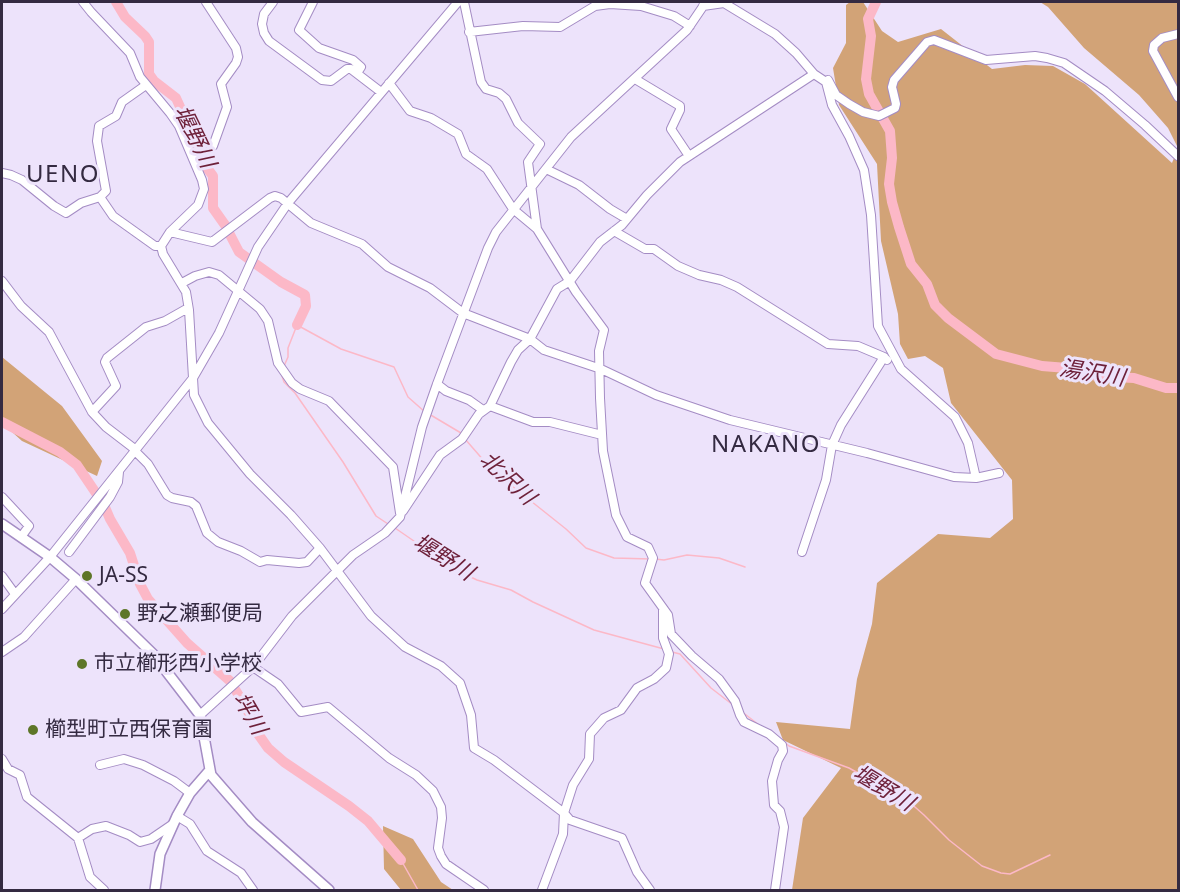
<!DOCTYPE html>
<meta charset="utf-8">
<style>
body{margin:0}
#map{position:relative;width:1180px;height:892px;overflow:hidden;background:#ede3fb;font-family:"Noto Sans",sans-serif}
canvas{display:block}
.frame{position:absolute;inset:0;border:3px solid #342a41;pointer-events:none}
</style>
<div id="map">
<canvas width="1180" height="892"></canvas>
<div class="frame"></div>
</div>
<script>
const ctx = document.querySelector('canvas').getContext('2d');
ctx.lineJoin = 'round';
function fillPath(path, color) {
  ctx.fillStyle = color;
  ctx.fill(path, 'evenodd');
}
function toPath(rows) {
  const path = new Path2D();
  for (const r of rows) {
    path.moveTo(r[0], r[1]);
    for (let i = 2; i < r.length; i += 2) path.lineTo(r[i], r[i + 1]);
  }
  return path;
}
function strokePath(path, color, width, dash) {
  ctx.strokeStyle = color;
  ctx.lineWidth = width;
  ctx.lineCap = dash ? 'butt' : 'round';
  ctx.setLineDash(dash || []);
  ctx.stroke(path);
}
function write(font, color, halo, rows, align = 'center') {
  ctx.font = font + ' "Noto Sans","Noto Sans JP",sans-serif';
  ctx.lineWidth = 6;
  ctx.setLineDash([]);
  ctx.textBaseline = 'middle';
  ctx.strokeStyle = halo;
  ctx.fillStyle = color;
  for (const [text, x, y, turn = 0] of rows) {
    ctx.save();
    ctx.translate(x, y);
    ctx.rotate((+turn || 0) * Math.PI / 180);
    ctx.textAlign = isNaN(turn) ? turn : align;
    if (halo) ctx.strokeText(text, 0, 0);
    ctx.fillText(text, 0, 0);
    ctx.restore();
  }
}
const forest = toPath([
 [850,2,863,2,882,31,898,42,941,29,992,69,1025,65,1053,66,1085,84,1172,163,1178,148,1168,128,1139,95,1084,48,1048,7,1040,2,1178,2,1178,890,792,890,803,818,841,768,783,740,776,722,850,729,857,679,872,624,877,583,938,534,990,538,1013,519,1012,480,951,403,943,368,925,356,908,359,900,344,898,314,881,241,877,164,839,105,833,68,846,43,846,5],
 [2,357,62,406,102,461,97,476,22,441,2,423],
 [383,826,413,839,441,882,453,890,401,890,384,869]
]);
const stream = toPath([
 [284,366,288,357,288,348,297,325,341,349,394,367,408,397,425,412],
 [281,373,284,382,295,393,343,462,376,516,388,524],
 [429,414,461,433],
 [465,439,492,470,566,529,586,548,614,558,651,559],
 [395,528,456,570,477,580,511,590,533,602,594,630,664,649],
 [655,559,664,560,687,555,719,558,745,567],
 [672,652,680,654,711,688,733,705],
 [741,711,759,725],
 [771,731,789,746,849,768,907,800,924,815,949,840,982,866,1001,873,1010,874,1050,855],
 [401,860,418,890]
]);
const river = toPath([
 [116,2,125,17,145,36,149,42,149,74,154,81,176,98,191,131,201,160,213,176,213,208,225,225,239,252,281,282,305,295,306,306,297,325],
 [876,2,868,19,871,36,866,79,869,94,890,131,892,158,889,184,892,202,899,227,911,264,927,284,935,305,948,318,996,354,1042,366,1067,368,1096,376,1134,378,1166,388,1178,388],
 [2,422,60,452,77,465,104,505,110,519,130,553,140,584,148,599,187,643,230,681,247,709,256,731,268,748,284,762,349,806,368,821,401,860]
]);
const minor = toPath([
 [83,2,91,12,130,53,140,77,170,113,179,126,202,180,204,189,198,205,170,232,161,246,163,254,186,292,189,310,194,395,208,423,250,474,291,515,320,548,371,616,405,647,441,666,460,683,471,715,474,748,494,760,564,813,570,820,622,838,637,872,650,890],
 [273,2,264,14,262,24,264,33,269,41,322,80,331,81,347,69,351,69,381,92],
 [313,2,299,30,319,48,353,60,361,67,357,73],
 [464,2,481,82,486,89,499,93,506,99,518,123,540,144,528,162,537,229,576,292,604,330,599,351,600,398,603,451,616,515,627,537,648,547,653,558,645,583,663,608,663,638,669,654,666,668,654,679,637,688,621,710,604,718,590,734,589,759,573,785,564,813,563,834,542,890],
 [703,6,724,3,775,34,796,53,814,74,826,82,832,105,849,136,864,170,871,215,878,326,901,369,955,417,968,443,976,478],
 [469,32,523,26,560,27,595,6,610,4,641,6,674,16,690,26],
 [1178,34,1162,38,1154,45,1153,51,1178,97],
 [635,79,680,106,680,110,671,129,689,156],
 [828,80,836,95,849,104,863,112,879,116,895,108,896,104,892,87,894,80,927,42,934,40,986,60,1035,56,1047,58,1064,63,1105,91,1145,125,1178,156],
 [389,83,410,111,431,118,458,134,466,154,487,169,513,209,537,229],
 [146,85,122,102,116,116,99,126,97,141,106,191,100,197,113,216,155,246,161,246],
 [193,159,209,151,213,146,227,107,221,84,236,63,238,57,236,48,206,2],
 [546,169,579,185,610,209,627,219],
 [2,173,11,175,22,180,54,206,66,213,81,203,100,197],
 [614,231,645,249,654,249,678,266,699,275,721,280,737,287,828,344,858,346,884,357],
 [170,232,212,242,270,198,275,196,281,198,311,223,362,244,388,267,430,288,463,313,530,339,544,350,601,369,656,395,730,420,867,453,954,477,976,478,999,473],
 [2,281,21,306,49,332,92,412,106,427,136,450],
 [182,283,195,276,209,272,219,275,260,309,268,321,278,363,292,383,300,389,329,401,393,467,400,513],
 [437,384,446,391,469,400,483,410],
 [490,406,533,422,550,422,602,435],
 [92,412,116,386,105,362,107,358,146,327,165,321,188,308],
 [135,451,148,464,167,495,172,498,191,502,196,506,207,533,218,542,241,551,260,562,267,560,299,563,307,562,320,548],
 [2,497,29,526,21,537],
 [403,511,440,455,462,439,479,414,490,406,511,362,518,350,530,339,557,289,570,281,600,242,622,225,647,195,680,162,814,74],
 [69,552,110,497,118,482,119,472],
 [802,552,826,480,832,445,841,425,884,357,887,360],
 [2,576,15,594],
 [663,608,668,615,671,634,692,656,719,679,735,701,740,715,744,722,769,734,782,745,783,751,778,760,772,781,774,805,780,811,784,827,775,890],
 [2,609,50,557,193,378,219,333,258,247,288,203,458,2],
 [2,652,24,637,76,579],
 [253,667,278,684,301,712,328,707,389,758,416,775,433,791,441,807,442,818,438,848,441,856,446,864,484,890],
 [200,715,253,667,292,616,353,555,385,533,400,517,422,427,437,384,488,248,496,232,571,137,687,30,706,2],
 [2,759,8,769,20,775,27,797,78,838,90,877,104,890],
 [100,765,124,759,143,765,174,781,190,793],
 [177,816,190,824,207,851,241,873,253,890],
 [78,838,92,829,106,826,129,835,140,842,151,839,173,824]
]);
const major = toPath([
 [2,524,50,557,76,579,153,654,200,715,211,775,252,822,329,890],
 [155,890,160,854,177,816,190,793,210,770]
]);
const markers = [
 [87,576,6,"#5e7628"],
 [125,614,6,"#5e7628"],
 [82,664,6,"#5e7628"],
 [33,730,6,"#5e7628"]
];
const poiNames = [
 ["JA-SS",99,576],
 ["野之瀬郵便局",137,614],
 ["市立櫛形西小学校",94,664],
 ["櫛型町立西保育園",45,730]
];
const waterNames = [
 ["堰野川",194,137,64],
 ["湯沢川",1092,374,9],
 ["北沢川",507,479,43],
 ["堰野川",443,558,32],
 ["坪川",249,714,60],
 ["堰野川",883,789,31]
];
const quarterNames = [
 ["UENO",63,175],
 ["NAKANO",766,445]
];
fillPath(forest, '#d2a377');
strokePath(stream, '#fcb8c7', 1.5);
strokePath(river, '#fcb8c7', 10);
strokePath(minor, '#a48cc4', 10);
strokePath(major, '#a48cc4', 12);
strokePath(minor, '#fff', 8);
strokePath(major, '#fff', 9);
for (const [x, y, r, color] of markers) {
  const dot = new Path2D();
  dot.arc(x, y, r, 0, 2 * Math.PI);
  ctx.fillStyle = color;
  ctx.fill(dot);
  strokePath(dot, '#ede3fb', 2);
}
write('21px', '#342a41', '#ede3fb', poiNames, 'left');
write('italic 22px', '#6e213a', '#ede3fb', waterNames);
ctx.letterSpacing = '1.5px';
write('24px', '#342a41', '#ede3fb', quarterNames);
ctx.letterSpacing = '0px';
</script>
